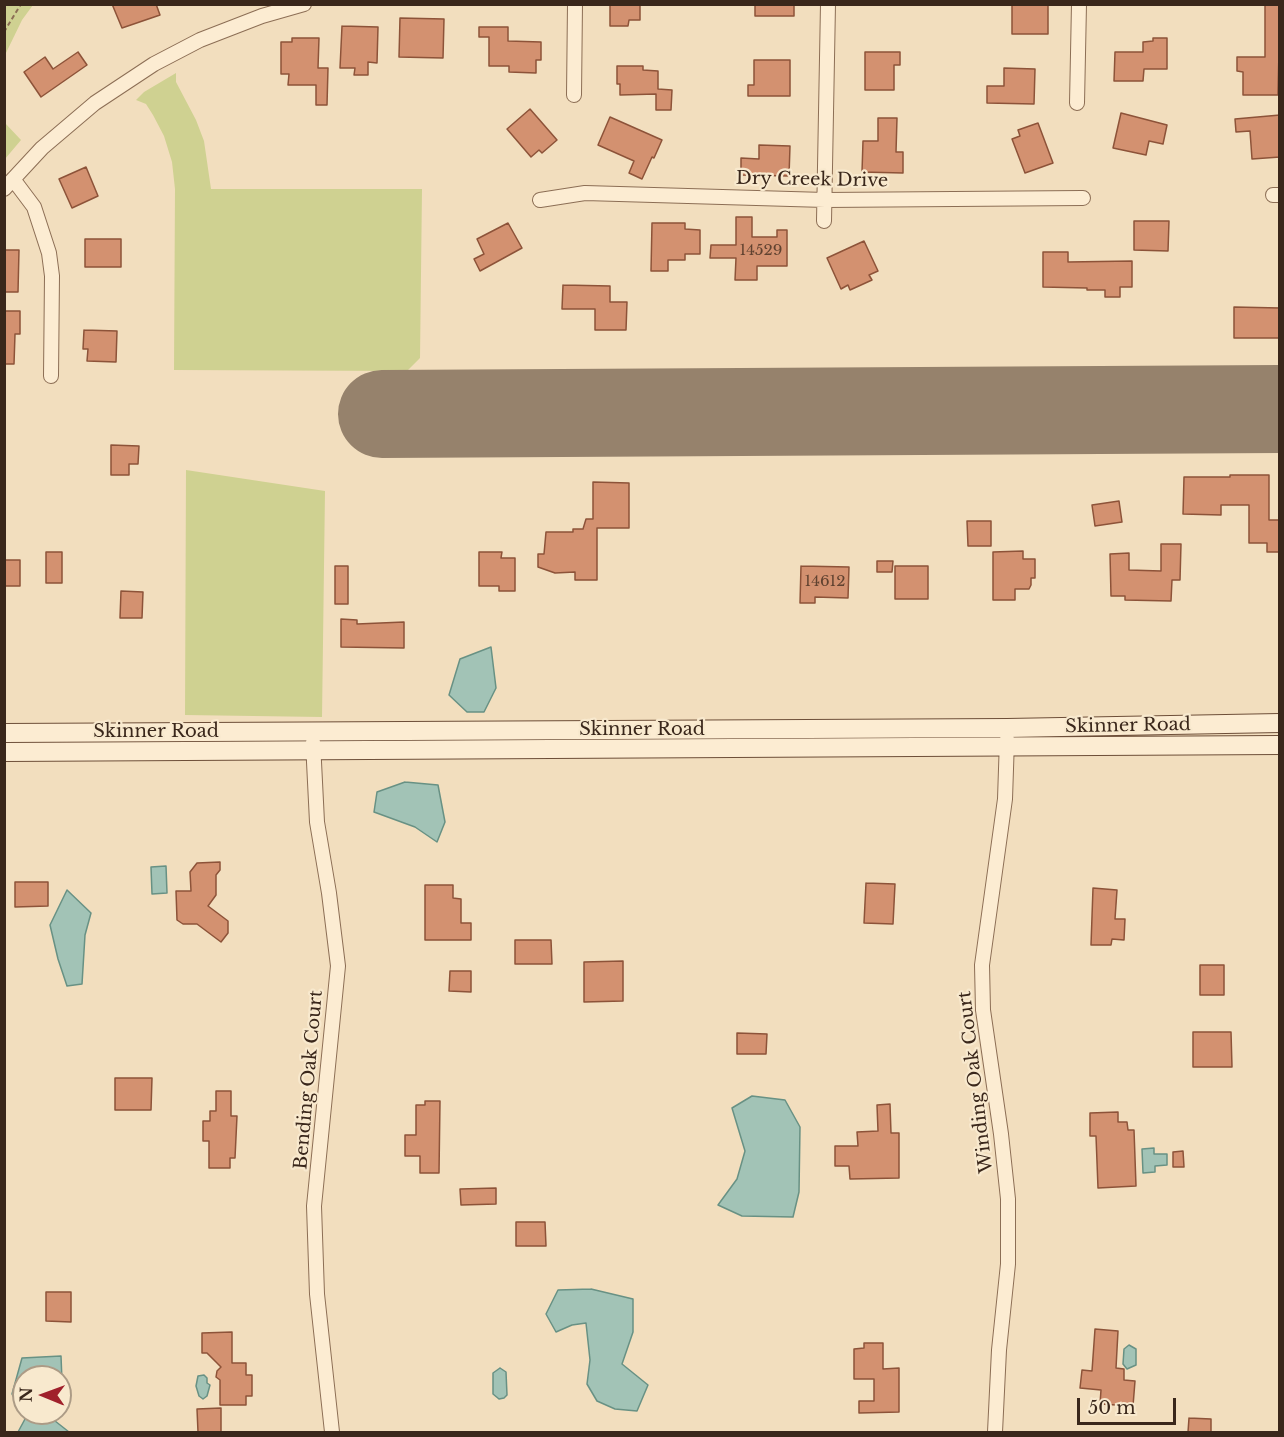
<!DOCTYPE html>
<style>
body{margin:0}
#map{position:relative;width:1284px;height:1437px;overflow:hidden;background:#f2debe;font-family:"Libre Baskerville",serif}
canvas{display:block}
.frame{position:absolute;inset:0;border:6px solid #3a271b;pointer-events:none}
.north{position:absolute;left:12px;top:1365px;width:60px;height:60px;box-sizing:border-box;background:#f8e9ce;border:2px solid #ac9b86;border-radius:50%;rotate:271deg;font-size:16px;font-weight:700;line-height:24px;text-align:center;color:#3a271b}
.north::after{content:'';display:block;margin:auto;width:21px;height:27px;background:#a0202b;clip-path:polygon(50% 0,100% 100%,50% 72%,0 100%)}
.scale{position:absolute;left:1077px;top:1398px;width:99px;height:27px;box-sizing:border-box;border:3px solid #3a271b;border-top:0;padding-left:8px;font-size:18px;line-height:21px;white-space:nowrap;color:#3a271b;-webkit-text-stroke:4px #f8e9ce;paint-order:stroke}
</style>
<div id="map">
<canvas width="1284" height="1437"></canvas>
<div class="frame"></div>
<div class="north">N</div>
<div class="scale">50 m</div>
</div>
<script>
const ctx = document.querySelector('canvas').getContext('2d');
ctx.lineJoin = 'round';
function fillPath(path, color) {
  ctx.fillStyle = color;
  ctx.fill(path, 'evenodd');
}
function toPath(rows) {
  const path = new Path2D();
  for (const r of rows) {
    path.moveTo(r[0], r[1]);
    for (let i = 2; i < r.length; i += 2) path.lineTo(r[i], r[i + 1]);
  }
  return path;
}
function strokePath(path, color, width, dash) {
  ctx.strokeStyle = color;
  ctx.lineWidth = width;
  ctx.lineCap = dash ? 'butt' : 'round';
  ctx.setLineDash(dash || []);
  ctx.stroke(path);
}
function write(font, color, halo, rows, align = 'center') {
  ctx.font = font + ' "Libre Baskerville",serif';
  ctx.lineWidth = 4.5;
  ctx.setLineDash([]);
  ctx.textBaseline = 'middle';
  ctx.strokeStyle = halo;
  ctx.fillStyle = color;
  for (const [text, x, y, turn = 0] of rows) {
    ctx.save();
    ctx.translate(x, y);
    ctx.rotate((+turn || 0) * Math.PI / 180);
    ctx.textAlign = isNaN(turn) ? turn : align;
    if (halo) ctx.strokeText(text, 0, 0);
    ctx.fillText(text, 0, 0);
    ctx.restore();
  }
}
const green = toPath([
 [5,4,33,5,22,20,5,55],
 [176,73,176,82,196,120,204,141,211,189,422,189,420,358,407,371,174,370,175,189,172,162,164,136,153,115,146,104,136,100,144,92],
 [5,123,21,140,5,159],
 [186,470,325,491,322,717,185,715]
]);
const water = toPath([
 [491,647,496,688,484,712,467,712,449,695,460,659,491,647],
 [405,782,438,785,445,822,437,842,415,827,374,812,377,792,405,782],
 [166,866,167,893,152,894,151,867,166,866],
 [67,890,91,913,85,935,82,984,67,986,58,959,50,925,67,890],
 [752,1096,785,1100,800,1127,799,1192,793,1217,742,1216,718,1205,737,1179,745,1151,732,1108,752,1096],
 [1154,1148,1154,1154,1167,1154,1167,1165,1155,1166,1155,1172,1143,1173,1142,1149,1154,1148],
 [591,1289,633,1299,633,1332,622,1364,648,1385,637,1411,615,1409,597,1401,587,1384,590,1360,586,1323,572,1325,556,1332,546,1314,558,1290,591,1289],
 [1129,1345,1136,1349,1136,1365,1127,1369,1123,1364,1124,1349,1129,1345],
 [61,1356,62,1381,60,1381,60,1377,24,1377,24,1413,48,1413,50,1417,69,1432,18,1432,25,1419,12,1394,22,1358,61,1356],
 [500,1368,506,1372,507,1395,504,1398,499,1399,493,1394,493,1373,500,1368],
 [204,1375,207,1378,207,1383,210,1385,207,1396,203,1399,199,1396,196,1386,198,1376,204,1375]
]);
const runway = toPath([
 [382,414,1280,409]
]);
const building = toPath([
 [112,4,156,4,160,15,122,28,112,4],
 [610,4,640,4,640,20,629,20,628,26,610,26,610,4],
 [755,4,794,4,794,16,755,16,755,4],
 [1012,4,1048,4,1048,34,1012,34,1012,4],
 [1265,4,1280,4,1278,95,1243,95,1243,72,1237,71,1237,57,1265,57,1265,4],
 [400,18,444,19,443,58,399,57,400,18],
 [342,26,378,27,377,63,368,62,368,75,354,75,355,68,340,68,342,26],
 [479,27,508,27,508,41,541,42,541,60,536,60,536,73,509,72,509,66,489,66,489,37,479,37,479,27],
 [292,38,319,38,318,68,328,68,327,105,316,105,316,85,288,85,289,74,281,74,281,42,292,42,292,38],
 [1153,38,1167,38,1167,69,1144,69,1143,81,1114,81,1115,52,1143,52,1143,42,1153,41,1153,38],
 [78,52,87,65,41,97,24,72,45,57,53,69,78,52],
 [865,52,900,52,900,65,894,65,894,90,865,90,865,52],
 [754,60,790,60,790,96,748,96,748,85,754,85,754,60],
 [617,66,643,66,643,70,658,71,658,89,672,90,671,110,656,110,656,94,620,95,620,84,617,84,617,66],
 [1004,68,1035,69,1034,104,987,103,987,86,1004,86,1004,68],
 [530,109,557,140,542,153,539,150,531,157,507,129,530,109],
 [1121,113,1167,125,1163,144,1149,141,1146,155,1113,148,1121,113],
 [1280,115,1280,157,1252,159,1250,131,1236,132,1235,119,1280,115],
 [610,117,662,140,654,158,652,157,642,179,629,173,634,161,598,145,610,117],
 [878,118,897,118,896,152,903,152,903,173,862,172,863,141,878,141,878,118],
 [1038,123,1053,163,1025,173,1012,139,1020,136,1018,130,1038,123],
 [759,145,790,146,789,176,741,175,741,158,759,159,759,145],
 [86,167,98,196,72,208,59,179,86,167],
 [736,217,752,217,752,237,777,237,777,230,787,230,787,266,757,266,757,280,735,280,736,258,710,258,711,245,736,245,736,217],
 [1134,221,1169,221,1168,251,1134,250,1134,221],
 [508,223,522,248,480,271,474,259,484,254,477,239,508,223],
 [652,223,685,223,685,229,700,230,700,254,685,254,685,260,668,260,668,271,651,271,652,223],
 [85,239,121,239,121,267,85,267,85,239],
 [864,241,878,271,869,275,872,280,850,290,848,285,841,289,827,258,864,241],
 [4,250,19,250,18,292,4,292,4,250],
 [1043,252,1068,252,1068,262,1132,261,1132,287,1120,287,1120,297,1105,297,1105,290,1087,290,1087,288,1043,287,1043,252],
 [563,285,610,286,610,302,627,302,626,330,595,330,595,309,562,309,563,285],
 [1234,307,1280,308,1280,338,1234,338,1234,307],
 [4,311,20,311,20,334,15,334,14,364,4,364,4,311],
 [84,330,117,331,116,362,87,361,88,349,83,349,84,330],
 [111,445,139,446,138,464,129,464,129,475,111,475,111,445],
 [1230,475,1269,475,1269,520,1280,520,1280,552,1267,552,1267,543,1249,543,1249,505,1221,505,1221,515,1183,514,1184,477,1230,477,1230,475],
 [593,482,629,483,629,528,597,528,597,580,575,580,575,572,555,573,538,567,538,554,544,554,546,532,573,532,573,529,583,529,586,519,593,519,593,482],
 [1119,501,1122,522,1095,526,1092,505,1119,501],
 [967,521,991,521,991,546,968,546,967,521],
 [1161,544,1181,544,1180,580,1172,580,1171,601,1125,600,1125,596,1111,596,1110,554,1129,553,1129,570,1161,571,1161,544],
 [1023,551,1023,559,1035,559,1035,578,1031,578,1031,585,1029,589,1015,589,1015,600,993,600,993,552,1023,551],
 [46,552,62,552,62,583,46,583,46,552],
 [479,552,502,552,501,558,515,558,515,591,499,591,499,586,479,586,479,552],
 [4,560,20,560,20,586,4,586,4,560],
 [877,561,893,561,892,572,877,572,877,561],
 [335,566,348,566,348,604,335,604,335,566],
 [801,566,849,567,848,598,815,597,815,603,800,603,801,566],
 [895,566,928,566,928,599,895,599,895,566],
 [121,591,143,592,142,618,120,618,121,591],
 [341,619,357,620,357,624,404,622,404,648,341,647,341,619],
 [220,862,220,870,216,875,216,895,208,906,228,921,228,933,221,942,197,924,183,924,177,920,176,891,191,891,190,872,197,863,220,862],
 [15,882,48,882,48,906,15,907,15,882],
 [866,883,895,884,893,924,864,923,866,883],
 [425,885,453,885,453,898,461,899,461,923,471,923,471,940,425,940,425,885],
 [1093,888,1117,890,1115,919,1125,919,1124,940,1112,939,1111,945,1091,945,1093,888],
 [515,940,551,940,552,964,515,964,515,940],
 [623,961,623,1001,584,1002,584,962,623,961],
 [1200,965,1224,965,1224,995,1200,995,1200,965],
 [450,971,471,971,471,992,449,991,450,971],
 [1193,1032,1231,1032,1232,1067,1193,1067,1193,1032],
 [737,1033,767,1034,766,1054,737,1054,737,1033],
 [115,1078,152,1078,151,1110,115,1110,115,1078],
 [216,1091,231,1091,231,1116,237,1116,235,1158,230,1158,230,1168,209,1168,209,1141,203,1141,203,1121,210,1121,210,1111,216,1111,216,1091],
 [425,1101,440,1101,439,1173,420,1173,420,1156,405,1156,405,1135,416,1135,416,1105,425,1105,425,1101],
 [890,1104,891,1133,899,1133,899,1178,850,1179,849,1166,835,1166,835,1146,858,1146,857,1132,878,1131,877,1105,890,1104],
 [1118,1112,1118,1122,1127,1122,1128,1130,1134,1130,1136,1186,1098,1188,1096,1136,1090,1136,1090,1113,1118,1112],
 [1183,1151,1184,1167,1173,1167,1173,1152,1183,1151],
 [496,1188,496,1204,461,1205,460,1189,496,1188],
 [516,1222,545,1222,546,1246,516,1246,516,1222],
 [46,1292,71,1292,71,1322,46,1321,46,1292],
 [1095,1329,1118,1331,1116,1368,1124,1369,1124,1380,1135,1381,1133,1406,1100,1404,1101,1390,1080,1388,1082,1370,1092,1371,1095,1329],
 [232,1332,232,1363,246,1363,246,1375,252,1375,252,1396,246,1396,246,1405,220,1405,220,1380,216,1377,217,1371,221,1367,207,1353,202,1353,202,1333,232,1332],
 [864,1343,883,1343,883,1369,899,1368,899,1412,859,1413,859,1401,874,1401,874,1379,854,1379,854,1349,864,1348,864,1343],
 [221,1408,221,1432,198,1432,197,1409,221,1408],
 [1189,1418,1211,1419,1211,1432,1188,1432,1189,1418]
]);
const path = toPath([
 [4,32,21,4]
]);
const street = toPath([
 [574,95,575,4],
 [1077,103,1079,4],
 [13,179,34,207,49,253,52,276,51,376],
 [4,189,42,148,95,103,154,64,200,40,262,16,304,4],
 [1273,195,1280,195],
 [540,200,585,193,825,200,1083,198],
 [824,221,828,4],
 [313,742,317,822,329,893,338,966,314,1206,317,1294,332,1432],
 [995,1432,999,1350,1008,1264,1008,1199,1001,1134,983,1010,982,965,1005,799,1007,739]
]);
const secondary = toPath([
 [4,733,1007,728,1280,723],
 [4,752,1280,745]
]);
const numberNames = [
 ["14529",761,251],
 ["14612",825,582]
];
const streetNames = [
 ["Dry Creek Drive",812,180,1],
 ["Skinner Road",1128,726,-1],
 ["Skinner Road",642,730],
 ["Skinner Road",156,732],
 ["Bending Oak Court",309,1080,-85],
 ["Winding Oak Court",976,1082,-97]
];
fillPath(green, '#cfd191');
fillPath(water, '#a2c3b6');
strokePath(water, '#689184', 1.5);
strokePath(runway, '#96826c', 88);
fillPath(building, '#d39170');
strokePath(building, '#8d5339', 1.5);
strokePath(street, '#8c6e55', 16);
strokePath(secondary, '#6d4e38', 20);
strokePath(path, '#8c6e55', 2, [4.5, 3]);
strokePath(street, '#fcecd2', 14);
strokePath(secondary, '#fcecd2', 18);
write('15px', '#604230', null, numberNames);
write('18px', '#3a271b', '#f8e9ce', streetNames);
</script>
